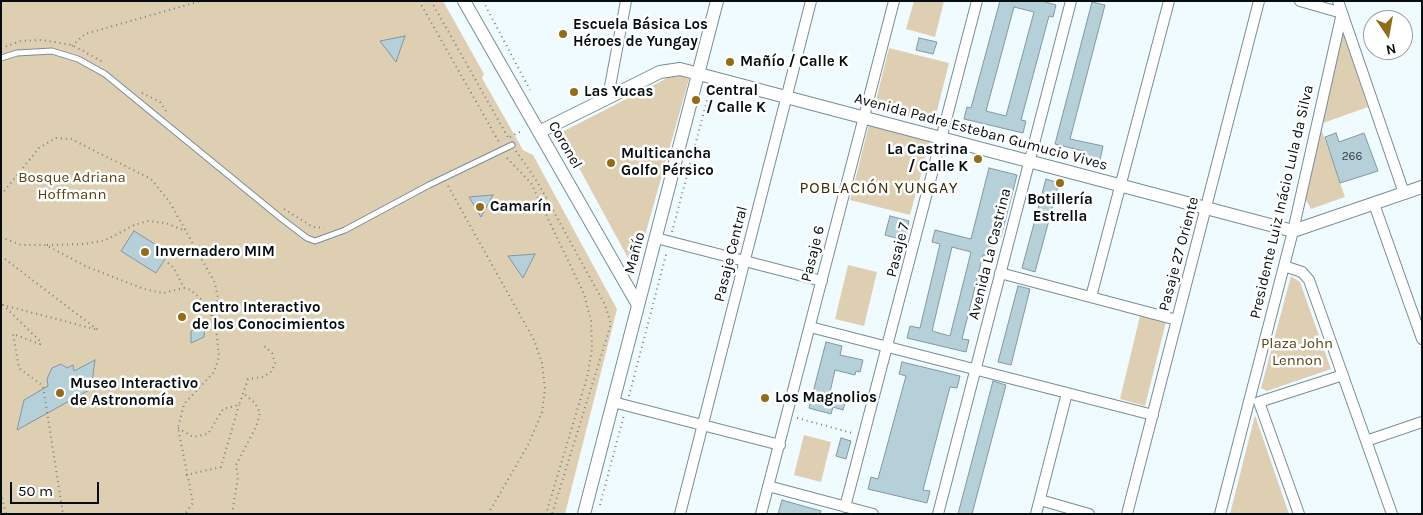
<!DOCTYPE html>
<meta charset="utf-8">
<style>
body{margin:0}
#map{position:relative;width:1423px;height:515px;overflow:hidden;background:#f0fbff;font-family:Karla,sans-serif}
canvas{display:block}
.frame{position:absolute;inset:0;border:2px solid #050d10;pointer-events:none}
.north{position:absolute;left:1363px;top:10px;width:50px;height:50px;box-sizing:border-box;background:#fff;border:1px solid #9b9e9f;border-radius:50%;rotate:168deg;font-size:14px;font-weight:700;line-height:20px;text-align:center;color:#050d10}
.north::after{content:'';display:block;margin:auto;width:18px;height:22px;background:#946c16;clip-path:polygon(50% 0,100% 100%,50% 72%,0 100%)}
.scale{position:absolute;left:10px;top:482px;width:89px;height:22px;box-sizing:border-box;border:2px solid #050d10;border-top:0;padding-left:6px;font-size:15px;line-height:18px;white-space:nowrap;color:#050d10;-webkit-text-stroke:4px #fff;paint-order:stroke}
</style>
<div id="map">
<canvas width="1423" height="515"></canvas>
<div class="frame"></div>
<div class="north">N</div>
<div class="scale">50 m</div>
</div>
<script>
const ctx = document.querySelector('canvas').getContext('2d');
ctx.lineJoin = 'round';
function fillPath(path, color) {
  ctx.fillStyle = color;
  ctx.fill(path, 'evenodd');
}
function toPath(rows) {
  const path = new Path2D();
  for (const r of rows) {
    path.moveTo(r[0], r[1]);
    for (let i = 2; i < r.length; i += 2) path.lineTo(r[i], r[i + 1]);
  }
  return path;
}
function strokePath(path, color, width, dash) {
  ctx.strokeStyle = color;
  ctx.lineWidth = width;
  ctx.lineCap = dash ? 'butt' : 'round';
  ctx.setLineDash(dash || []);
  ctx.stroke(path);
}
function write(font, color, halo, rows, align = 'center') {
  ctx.font = font + ' Karla,sans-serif';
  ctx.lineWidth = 5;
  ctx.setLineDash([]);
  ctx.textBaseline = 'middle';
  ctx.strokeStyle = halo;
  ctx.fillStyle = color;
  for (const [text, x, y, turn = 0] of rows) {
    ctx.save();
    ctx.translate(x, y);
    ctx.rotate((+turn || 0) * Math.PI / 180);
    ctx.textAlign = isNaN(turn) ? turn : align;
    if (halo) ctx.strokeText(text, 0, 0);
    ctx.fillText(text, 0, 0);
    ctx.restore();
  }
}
const green = toPath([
 [1,1,443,1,484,74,482,78,523,150,533,155,617,309,565,514,1,514],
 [914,1,944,1,935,37,906,29],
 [1343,32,1368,107,1323,123],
 [889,48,949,63,934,123,874,108],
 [675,74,689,79,635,271,560,133],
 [869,125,930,141,910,215,850,200],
 [1321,128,1345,197,1311,209,1305,198],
 [848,265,877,272,864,326,835,319],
 [1291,276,1300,282,1331,369,1267,391,1261,388],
 [1140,316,1166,322,1145,406,1120,399],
 [1255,415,1289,514,1230,514],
 [804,435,831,442,821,482,794,475]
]);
const building = toPath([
 [1000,1,1042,1,1056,5,1053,17,1049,16,1021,120,1026,121,1023,133,964,119,967,107,971,108,1000,1],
 [1014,7,1034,12,1006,116,986,111,1014,7],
 [1092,2,1105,5,1070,139,1103,146,1100,160,1082,157,1083,151,1055,144,1092,2],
 [405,36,396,62,380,41,405,36],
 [919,38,937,42,933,54,916,50,919,38],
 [1336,133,1339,142,1364,133,1378,171,1340,183,1325,137,1336,133],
 [989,168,1017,175,1001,237,995,236,990,256,983,255,962,339,969,340,966,352,907,338,910,326,920,328,940,244,932,242,935,230,971,239,989,168],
 [952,247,971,252,950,336,932,331,952,247],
 [1046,179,1059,183,1035,272,1022,268,1046,179],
 [493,195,481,217,469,197,493,195],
 [890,216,909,221,904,240,885,235,890,216],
 [134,231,169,253,156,273,121,251,134,231],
 [535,254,523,278,508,256,535,254],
 [1018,286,1030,289,1011,365,998,362,1018,286],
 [205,325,204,337,191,343,191,331,205,325],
 [826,342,842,346,840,355,863,360,860,372,856,371,855,375,835,370,830,392,847,396,843,410,833,407,831,414,809,408,826,342],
 [95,360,91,389,17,430,24,400,48,386,47,379,52,368,61,364,67,368,73,365,74,371,95,360],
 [902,362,960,376,957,388,950,387,923,490,930,491,927,503,868,489,871,477,878,479,906,376,899,374,902,362],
 [993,381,1006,385,972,514,958,514,993,381],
 [841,438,851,441,846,459,836,456,841,438],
 [782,500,821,511,820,514,778,514,782,500]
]);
const path = toPath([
 [419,1,499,142],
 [431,1,509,139],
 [483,1,530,90],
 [72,46,85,34,201,1],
 [1,48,21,41,42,40,72,45,103,62],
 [142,93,160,102,168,114],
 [510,137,523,130],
 [516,151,538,183,605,305,611,324,552,514],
 [507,158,531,183,584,294,591,321,592,348,588,374,546,514],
 [448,186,534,340,542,363,545,389,542,412,528,445,488,514],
 [1,195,39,148,56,138,71,139,151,179,169,201,215,283,218,299,213,316],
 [284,209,313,227,324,228],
 [672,232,710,89],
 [1,237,21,245,46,245,85,266,144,289,163,293,184,288,191,290,207,305,216,327,219,357,214,372,184,404,178,428,193,503,185,514],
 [47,245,85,244,106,240,134,225,148,221,166,223,185,231],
 [1,256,98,330,3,305,41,342,40,344,13,334,19,368,43,386,63,514],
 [168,263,174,268,184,288],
 [629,396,667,251],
 [797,418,852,433],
 [178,428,193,437,208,434,223,409,239,405,248,379,263,377,272,371,275,363,272,353,262,344],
 [186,475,221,467,239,405],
 [1,493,6,514],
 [600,505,624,415],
 [232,514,238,477,236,465,256,427,260,413,255,403,243,393]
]);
const service = toPath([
 [1,58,17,53,52,51,78,59,105,74,282,219,307,238,315,241,345,230,429,185,512,145]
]);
const minor = toPath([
 [1338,1,1404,193],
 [608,97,626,1],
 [1374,204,1422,339],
 [656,238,822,281],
 [1284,266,1302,272,1309,280,1392,514],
 [1000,273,1177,320],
 [1091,297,1169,1],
 [810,327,1153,415],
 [613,402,780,445],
 [1259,402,1299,514],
 [1259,402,1343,375],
 [1366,441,1422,422],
 [768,486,873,514],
 [1040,500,1089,514],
 [845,507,977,1],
 [680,514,811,1],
 [761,514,894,1],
 [938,514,1071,1],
 [1036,514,1067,393],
 [1127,514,1259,1],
 [1220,514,1293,231,1342,13,1300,1]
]);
const tertiary = toPath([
 [464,1,638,305],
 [539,132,660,72,680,69,1293,231,1422,187],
 [584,514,717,1]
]);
const markers = [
 [563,34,5,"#946c16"],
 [730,62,5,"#946c16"],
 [574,92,5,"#946c16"],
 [696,100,5,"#946c16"],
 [978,159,5,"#946c16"],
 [611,163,5,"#946c16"],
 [1060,183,5,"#946c16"],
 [480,207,5,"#946c16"],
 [145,252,5,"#946c16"],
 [182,317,5,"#946c16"],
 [60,393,5,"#946c16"],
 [765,398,5,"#946c16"]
];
const numberNames = [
 ["266",1352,157]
];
const poiNames = [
 ["Escuela Básica Los",573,25],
 ["Héroes de Yungay",573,42],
 ["Mañío / Calle K",740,62],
 ["Central",706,91],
 ["/ Calle K",706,108],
 ["Las Yucas",584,92],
 ["La Castrina",968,150,"right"],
 ["/ Calle K",968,167,"right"],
 ["Multicancha",621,154],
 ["Golfo Pérsico",621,171],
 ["Botillería",1060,200,"center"],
 ["Estrella",1060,217,"center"],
 ["Camarín",490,207],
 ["Invernadero MIM",155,252],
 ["Centro Interactivo",192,308],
 ["de los Conocimientos",192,325],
 ["Museo Interactivo",70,384],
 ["de Astronomía",70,401],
 ["Los Magnolios",775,398]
];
const streetNames = [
 ["Avenida Padre Esteban Gumucio Vives",981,132,15],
 ["Coronel",565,145,60],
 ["Presidente Luiz Inácio Lula da Silva",1282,202,-77],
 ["Pasaje 7",898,250,-76],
 ["Mañío",635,253,-75],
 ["Pasaje Central",731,254,-76],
 ["Pasaje 6",813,254,-76],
 ["Avenida La Castrina",990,254,-76],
 ["Pasaje 27 Oriente",1179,254,-75]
];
const parkNames = [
 ["Bosque Adriana",72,178],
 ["Hoffmann",72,195],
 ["Plaza John",1297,344],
 ["Lennon",1297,361]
];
const neighbourhoodNames = [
 ["POBLACIÓN YUNGAY",879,188]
];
fillPath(green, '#dfcfb2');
fillPath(building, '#b6d0da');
strokePath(building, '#7f98a1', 1);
strokePath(service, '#768e98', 7);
strokePath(minor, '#768e98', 12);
strokePath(tertiary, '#768e98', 14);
strokePath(path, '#778184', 2, [1, 4]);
strokePath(service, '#fff', 5);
strokePath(minor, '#fff', 10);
strokePath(tertiary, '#fff', 12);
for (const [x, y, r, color] of markers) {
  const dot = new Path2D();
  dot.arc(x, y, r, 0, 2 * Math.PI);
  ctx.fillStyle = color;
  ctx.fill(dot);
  strokePath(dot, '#fff', 2);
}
write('12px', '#313e42', null, numberNames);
write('bold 15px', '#050d10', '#fff', poiNames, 'left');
write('15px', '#050d10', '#fff', streetNames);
write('15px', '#5a4214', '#fff', parkNames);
ctx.letterSpacing = '1px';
write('16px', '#3c2a02', '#fff', neighbourhoodNames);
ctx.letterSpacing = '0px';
</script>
